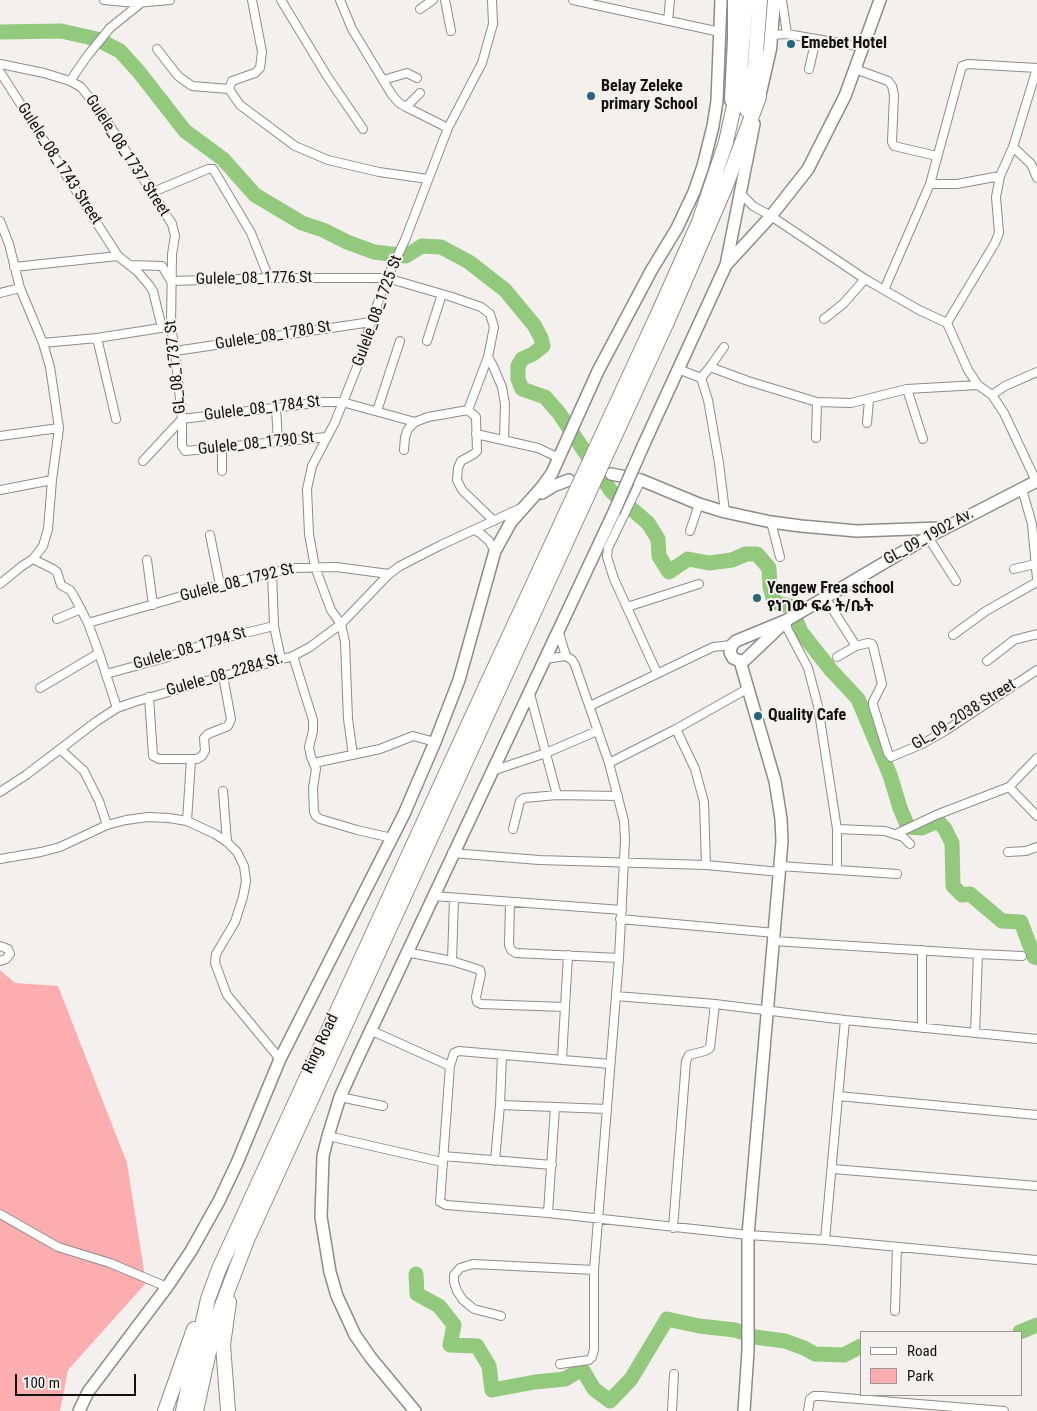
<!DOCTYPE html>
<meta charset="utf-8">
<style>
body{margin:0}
#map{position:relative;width:1037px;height:1411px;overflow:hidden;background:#f3f0ed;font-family:"Roboto Condensed",sans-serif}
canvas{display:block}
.legend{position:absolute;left:860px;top:1331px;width:162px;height:65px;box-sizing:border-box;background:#f3f0ed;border:1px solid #999795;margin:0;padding:6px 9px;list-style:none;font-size:15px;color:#121110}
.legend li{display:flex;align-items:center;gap:10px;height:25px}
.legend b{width:25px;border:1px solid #999795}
.scale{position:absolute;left:15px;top:1374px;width:121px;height:22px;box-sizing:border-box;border:2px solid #121110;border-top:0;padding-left:6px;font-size:15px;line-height:18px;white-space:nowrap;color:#121110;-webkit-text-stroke:4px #f3f0ed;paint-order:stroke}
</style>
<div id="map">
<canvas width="1037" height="1411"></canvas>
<ul class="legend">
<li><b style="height:6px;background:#fff"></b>Road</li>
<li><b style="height:14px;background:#fcadb0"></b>Park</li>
</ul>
<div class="scale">100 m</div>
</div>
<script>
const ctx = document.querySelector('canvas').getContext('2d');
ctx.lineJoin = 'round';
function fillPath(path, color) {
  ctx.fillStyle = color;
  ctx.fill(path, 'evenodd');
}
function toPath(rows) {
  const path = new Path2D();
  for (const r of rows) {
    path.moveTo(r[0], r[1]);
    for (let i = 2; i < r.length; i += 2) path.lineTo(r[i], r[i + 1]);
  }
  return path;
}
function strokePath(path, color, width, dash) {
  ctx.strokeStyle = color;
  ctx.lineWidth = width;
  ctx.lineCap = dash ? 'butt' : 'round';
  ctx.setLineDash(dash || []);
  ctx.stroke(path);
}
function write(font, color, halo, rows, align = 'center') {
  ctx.font = font + ' "Roboto Condensed","Noto Sans Ethiopic",sans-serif';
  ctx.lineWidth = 4;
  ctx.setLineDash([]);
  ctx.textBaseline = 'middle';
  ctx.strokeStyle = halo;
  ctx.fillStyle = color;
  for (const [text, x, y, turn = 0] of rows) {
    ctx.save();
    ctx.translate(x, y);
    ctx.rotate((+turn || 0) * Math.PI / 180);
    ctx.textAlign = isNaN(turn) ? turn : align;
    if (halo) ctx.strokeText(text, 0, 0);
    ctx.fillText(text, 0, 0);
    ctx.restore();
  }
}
const green = toPath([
 [0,970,15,983,58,986,127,1163,146,1283,68,1370,60,1411,0,1411]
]);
const river = toPath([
 [0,32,61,31,97,39,120,51,139,72,185,131,223,159,255,195,302,223,323,230,347,242,374,252,406,256,422,246,441,247,469,262,505,290,534,325,541,338,543,346,533,354,522,359,518,366,518,379,522,389,545,397,559,413,611,491,648,523,658,539,659,556,669,572,688,559,709,563,732,560,746,554,757,554,769,568,770,587,773,598,777,603,790,606,801,632,831,670,858,699,890,775,900,808,908,827,922,828,938,821,945,829,952,843,953,886,962,895,970,894,1002,921,1021,922,1034,957,1037,958],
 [416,1274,417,1294,439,1306,454,1325,450,1345,477,1346,489,1366,492,1390,535,1382,565,1379,582,1369,594,1389,610,1401,631,1379,667,1319,699,1326,735,1330,755,1337,785,1341,804,1348,815,1354,844,1355,861,1346],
 [1020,1332,1037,1325]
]);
const street = toPath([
 [104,0,136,3,170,0],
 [281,0,327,76,363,129],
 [340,0,352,29,392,95,399,103,406,107,448,128],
 [445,0,451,31],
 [573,0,720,32],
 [782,0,787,34],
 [420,9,433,0],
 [668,21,670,0],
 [772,35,787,34,863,47],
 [157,49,178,76,192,86,229,89],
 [0,64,44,73,70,81,81,87,103,115,172,224,175,236,172,254,171,327,175,351,182,419,182,446,185,451,327,437],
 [809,69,816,39],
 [855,69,888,81,892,86,894,95,892,142,894,146,937,156],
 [0,72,118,256,137,271,149,285,153,291,162,328],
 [383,80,407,73,417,78],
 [70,81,88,55,110,28,141,3],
 [229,89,240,105,295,146,328,160,379,172,428,179],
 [229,89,232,81,255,73,260,68,262,52,252,0],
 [406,107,420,93],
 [1013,147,1031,164,1037,178],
 [1000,176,1013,147,1037,68],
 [930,184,957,184,1000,176,996,197,999,233,995,243,947,323],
 [153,192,208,169,213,169,251,233,269,278],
 [740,193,753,206,771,216,865,279,919,310,947,323,968,370,978,385,992,395,1004,413,1036,481],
 [0,221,9,244,20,288,43,343,50,367,59,428,52,480,48,529,43,546,33,559,53,569,57,572,61,585,70,590,74,596,88,623,99,653,117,708],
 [129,265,162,266,171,281],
 [14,267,118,256],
 [171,281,269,278,387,278,452,297,481,307,490,314,494,327,488,357,468,410],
 [884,290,930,184,962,66,968,64,1037,68],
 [0,293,20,288],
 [824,319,843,304,865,279],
 [97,338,116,419],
 [427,341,442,294],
 [43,343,97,338,167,327],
 [724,347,710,367,748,381,817,402,851,403,907,389,978,385],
 [175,351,371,322],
 [488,357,493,366,502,387,505,404,504,439],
 [710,367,701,378,708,400,719,463,725,512],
 [678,369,701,378],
 [907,389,923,439],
 [992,395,1005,386,1037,372],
 [276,408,278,441],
 [468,410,476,417,477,451,474,454,461,461,458,468,457,480,462,490,494,521],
 [377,411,400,341],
 [182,419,323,402,342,402,415,422,428,417,468,410],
 [867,423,869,400],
 [476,434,538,448,559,458],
 [0,436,59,428],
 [816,438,817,402],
 [222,449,222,471],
 [404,450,405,437,408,429,415,422],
 [143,461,182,419],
 [641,480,608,548,607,557,614,579,657,673],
 [1022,489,1032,524,1037,579],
 [0,490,52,480],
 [771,522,780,557],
 [474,530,480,533,489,541,495,551],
 [690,531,699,504],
 [210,535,220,585],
 [928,537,956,581],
 [147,560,153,605],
 [1014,569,1035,564],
 [272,572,274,626,281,659],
 [0,584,22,566,33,559],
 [824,596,856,646,868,643,872,644,873,646,882,684,873,702,873,705,888,753,891,757,922,744,945,731,1037,670],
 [627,607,699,584],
 [57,619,81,609],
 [787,620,787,628,808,668,818,706,837,829,885,831,903,837,910,844],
 [88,623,220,585,292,568,336,567,389,574],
 [558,630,566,656],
 [953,635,986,611,1037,582],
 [293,656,313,720,313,731,309,747,311,757,316,769,313,788,314,812,316,816,320,819,357,830,392,838],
 [837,657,856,646],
 [545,659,566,656,572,660,575,665,609,763,624,821,625,840,619,958,594,1270,594,1349,592,1357,589,1360,560,1364],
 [987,661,1014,640,1037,634],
 [106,674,165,658,216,640,274,626],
 [40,688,99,653],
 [530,694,557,795,618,796],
 [149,697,153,756,159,759,197,759,202,756,205,751,204,738,208,734,228,726,231,719,223,676],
 [590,706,713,647,732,645],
 [676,729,695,769,704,802,706,865],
 [60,749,84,771,99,801,107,825],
 [353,755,348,719,345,642,341,624,331,610,315,567,309,534,307,489,312,466,335,422,361,357,371,322,387,278,405,240,448,128,482,63,493,24,492,0],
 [314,763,380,749,413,736,435,742],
 [609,763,676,729,747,689],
 [492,771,546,753,597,731],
 [1009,787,1037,816],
 [223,791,227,842],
 [0,792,26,775,97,721,117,708,134,702,293,656,310,647,341,624,389,574,400,566,441,545,521,508],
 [187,821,191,760],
 [513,829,520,801,524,798,557,795],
 [837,829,837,869],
 [896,834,936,815,1009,787,1037,758],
 [1008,852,1026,851,1037,847],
 [452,853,539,860,706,865,780,872],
 [0,859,41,852,60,847,107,825,126,820,148,817,169,818,187,821,215,834,227,842,237,852,244,866,246,881,243,897,235,922,216,954,215,963,227,995,280,1059],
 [780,866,897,874],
 [433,896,622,910],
 [454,898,452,961,480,970,481,974,476,997,477,1002,481,1004,564,1007],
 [510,902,509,945,511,950,516,953,619,958],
 [620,919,775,933],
 [774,941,978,954,975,1033],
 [0,946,8,949,10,954,6,959,0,961],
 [406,952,452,961],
 [978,954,1022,956],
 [616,996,715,1004,845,1020,1037,1039],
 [922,1028,922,950],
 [370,1030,450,1066],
 [502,1055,500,1105,555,1107,548,1213],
 [562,1059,568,955],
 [610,1064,459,1051,454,1053,450,1066,440,1202,446,1205,548,1213,748,1235,825,1240,1037,1260],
 [838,1096,1037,1115],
 [340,1097,383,1106],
 [555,1107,607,1109],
 [328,1136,442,1162],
 [443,1156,552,1165],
 [495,1161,500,1105],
 [833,1169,1037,1186],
 [0,1214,58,1247,110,1263,167,1287],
 [673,1228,686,1061,689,1055,705,1051,710,1048,715,1004],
 [825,1240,845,1020],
 [895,1311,897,1248],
 [501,1316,474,1309,463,1300,457,1291,454,1282,454,1275,460,1268,473,1264,594,1270],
 [672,1411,674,1374],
 [808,1411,810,1399,814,1396,821,1396,1004,1411]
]);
const secondary = toPath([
 [726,265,771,216,808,169,845,96,880,0],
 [643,446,726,265,754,124],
 [611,474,641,480,699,504,725,512,771,522,801,526,857,531,940,528],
 [542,493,553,486,569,480],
 [787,620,745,660,740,661,733,658,730,652,732,645,736,641,787,620,928,537,1037,481],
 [740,661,775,781,781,819,782,841,748,1235,748,1351,744,1411],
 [79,1411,88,1392,167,1287,191,1251,219,1201,237,1163,280,1059,404,814,435,742,459,680,495,551,511,522,542,487,552,473,598,371,651,271,677,228,694,192,703,166,713,126,717,101,721,0],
 [415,1411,371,1358,355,1335,337,1296,330,1272,321,1217,323,1156,328,1136,340,1097,354,1066,614,512]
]);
const primary = toPath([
 [759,97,770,49,774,0],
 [731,100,734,39,734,0]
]);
const highway = toPath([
 [747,110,755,65,760,0],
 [657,316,699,222,726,142,739,83,746,0],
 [667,322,725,188,759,97],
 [165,1411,194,1329],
 [183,1411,208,1299,219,1269,486,686],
 [196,1411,215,1324,247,1240,498,691],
 [228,1411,223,1345,229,1302]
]);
const secondaryBridge = toPath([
 [614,512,643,446]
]);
const highwayBridge = toPath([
 [486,686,657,316],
 [498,691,667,322]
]);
const markers = [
 [791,44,5,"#28647b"],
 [591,96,5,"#28647b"],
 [757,598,5,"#28647b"],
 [758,716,5,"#28647b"]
];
const poiNames = [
 ["Emebet Hotel",801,44],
 ["Belay Zeleke",601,87],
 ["primary School",601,105],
 ["Yengew Frea school",767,589],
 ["የነገው ፍሬ ት/ቤት",767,607],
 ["Quality Cafe",768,716]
];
const streetNames = [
 ["Gulele_08_1737 Street",127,156,57],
 ["Gulele_08_1743 Street",59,164,57],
 ["Gulele_08_1776 St",254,279,-1],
 ["Gulele_08_1725 St",378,311,-70],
 ["Gulele_08_1780 St",273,336,-9],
 ["GL_08_1737 St",176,367,-96],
 ["Gulele_08_1784 St",262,409,-7],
 ["Gulele_08_1790 St",256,444,-6],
 ["GL_09_1902 Av.",929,537,-29],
 ["Gulele_08_1792 St",237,583,-14],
 ["Gulele_08_1794 St",190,649,-16],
 ["Gulele_08_2284 St.",225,675,-16],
 ["GL_09_2038 Street",964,715,-32],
 ["Ring Road",321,1044,-65]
];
fillPath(green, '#fcadb0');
strokePath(river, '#92c97c', 15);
strokePath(street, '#8e8c89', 10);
strokePath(secondary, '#8e8c89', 14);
strokePath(primary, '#8e8c89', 15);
strokePath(highway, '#8e8c89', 16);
strokePath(street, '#fff', 8);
strokePath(secondary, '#fff', 11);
strokePath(primary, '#fff', 12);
strokePath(highway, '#fff', 14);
strokePath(secondaryBridge, '#8e8c89', 14, []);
strokePath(highwayBridge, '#8e8c89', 16, []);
strokePath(secondaryBridge, '#fff', 11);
strokePath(highwayBridge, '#fff', 14);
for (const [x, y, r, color] of markers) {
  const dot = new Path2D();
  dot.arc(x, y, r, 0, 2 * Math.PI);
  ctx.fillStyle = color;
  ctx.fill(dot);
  strokePath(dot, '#f3f0ed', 2);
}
write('bold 16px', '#121110', '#f3f0ed', poiNames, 'left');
write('16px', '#121110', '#f3f0ed', streetNames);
</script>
